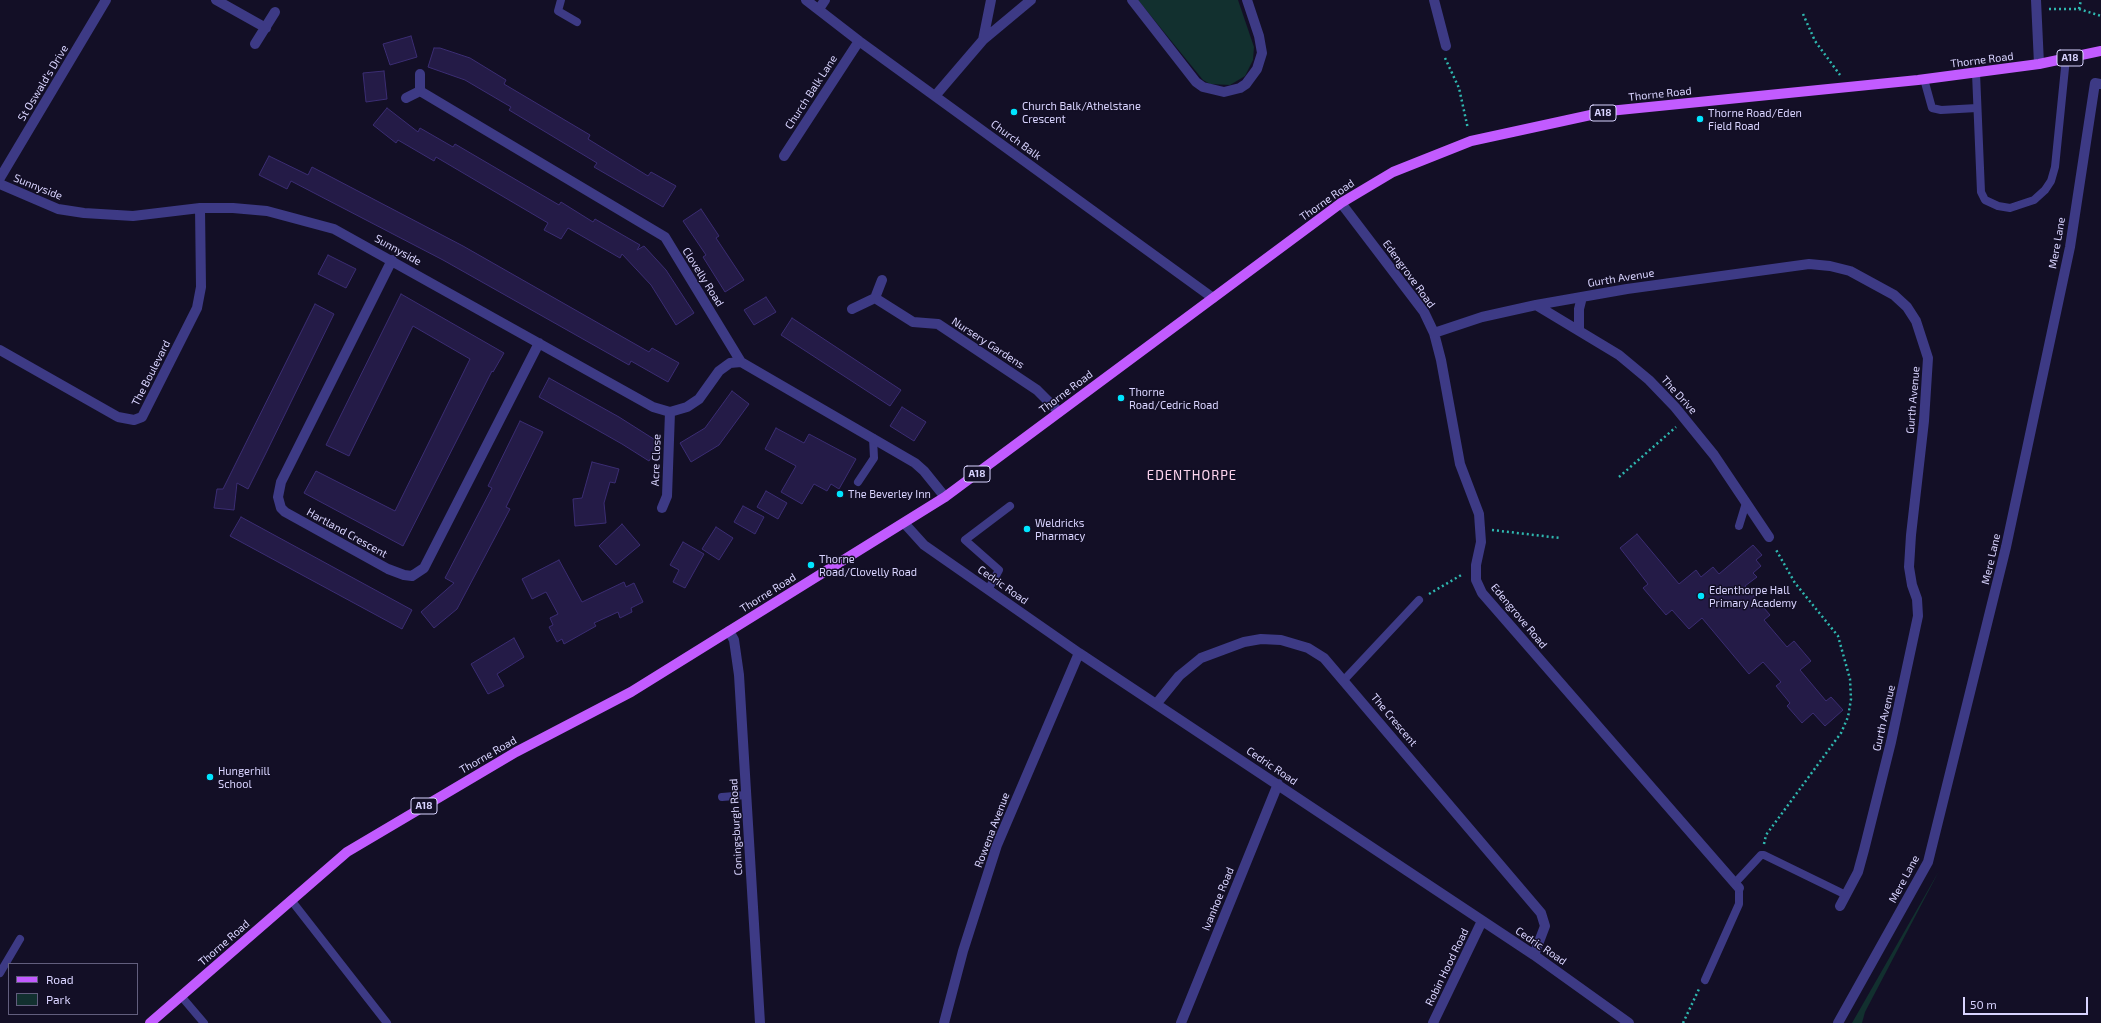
<!DOCTYPE html>
<style>
body{margin:0}
#map{position:relative;width:2101px;height:1023px;overflow:hidden;background:#130f26;font-family:"Exo 2",sans-serif}
canvas{display:block}
.legend{position:absolute;left:8px;top:963px;width:130px;height:52px;box-sizing:border-box;background:#130f26;border:1px solid #625e7d;margin:0;padding:5px 7px;list-style:none;font-size:12px;color:#d9d4ff}
.legend li{display:flex;align-items:center;gap:8px;height:20px}
.legend b{width:20px;border:1px solid #625e7d}
.scale{position:absolute;left:1963px;top:997px;width:125px;height:18px;box-sizing:border-box;border:2px solid #d9d4ff;border-top:0;padding-left:5px;font-size:12px;line-height:14px;white-space:nowrap;color:#d9d4ff;-webkit-text-stroke:3px #130f26;paint-order:stroke}
</style>
<div id="map">
<canvas width="2101" height="1023"></canvas>
<ul class="legend">
<li><b style="height:5px;background:#c25bff"></b>Road</li>
<li><b style="height:11px;background:#12302f"></b>Park</li>
</ul>
<div class="scale">50 m</div>
</div>
<script>
const ctx = document.querySelector('canvas').getContext('2d');
ctx.lineJoin = 'round';
function fillPath(path, color) {
  ctx.fillStyle = color;
  ctx.fill(path, 'evenodd');
}
function toPath(rows) {
  const path = new Path2D();
  for (const r of rows) {
    path.moveTo(r[0], r[1]);
    for (let i = 2; i < r.length; i += 2) path.lineTo(r[i], r[i + 1]);
  }
  return path;
}
function strokePath(path, color, width, dash) {
  ctx.strokeStyle = color;
  ctx.lineWidth = width;
  ctx.lineCap = dash ? 'butt' : 'round';
  ctx.setLineDash(dash || []);
  ctx.stroke(path);
}
function write(font, color, halo, rows, align = 'center') {
  ctx.font = font + ' "Exo 2",sans-serif';
  ctx.lineWidth = 3;
  ctx.setLineDash([]);
  ctx.textBaseline = 'middle';
  ctx.strokeStyle = halo;
  ctx.fillStyle = color;
  for (const [text, x, y, turn = 0] of rows) {
    ctx.save();
    ctx.translate(x, y);
    ctx.rotate((+turn || 0) * Math.PI / 180);
    ctx.textAlign = isNaN(turn) ? turn : align;
    if (halo) ctx.strokeText(text, 0, 0);
    ctx.fillText(text, 0, 0);
    ctx.restore();
  }
}
const green = toPath([
 [1138,0,1238,0,1254,47,1253,60,1245,76,1230,85,1210,84,1203,80],
 [1939,871,1865,1012,1862,1023,1852,1023]
]);
const building = toPath([
 [411,36,417,57,390,65,383,44,411,36],
 [434,48,440,48,470,58,506,80,504,84,590,135,588,139,648,176,651,172,676,186,663,207,594,167,597,163,509,110,511,107,482,90,465,80,428,67,434,48],
 [384,71,387,99,366,102,363,73,384,71],
 [387,108,418,132,420,128,453,147,455,144,559,205,561,202,593,222,595,219,640,245,637,250,644,246,666,270,694,313,676,325,651,285,622,254,620,258,568,228,561,239,544,230,548,223,436,157,434,161,398,140,396,143,373,125,387,108],
 [269,156,308,175,312,167,463,246,649,352,652,348,679,363,668,382,631,361,629,365,443,260,316,194,291,181,287,189,259,175,269,156],
 [701,209,719,236,716,238,744,280,725,292,703,257,706,255,683,221,701,209],
 [328,255,356,269,346,288,318,274,328,255],
 [401,294,504,353,493,372,492,371,403,546,304,493,316,471,395,511,439,422,470,359,413,326,349,456,326,445,401,294],
 [766,297,776,312,754,325,744,310,766,297],
 [315,304,334,314,266,453,248,489,237,483,234,510,214,508,217,489,223,489,315,304],
 [792,318,901,390,890,406,781,335,792,318],
 [549,378,619,417,660,443,649,461,622,444,539,397,549,378],
 [732,391,749,404,719,445,691,462,680,443,705,428,732,391],
 [902,407,926,422,914,441,890,426,902,407],
 [520,421,543,432,506,507,510,509,457,609,434,628,421,612,454,583,445,578,492,488,488,486,520,421],
 [776,428,804,443,809,434,856,459,839,489,831,484,827,491,814,484,802,504,781,492,796,466,765,449,776,428],
 [592,462,619,469,615,483,610,482,604,503,606,523,575,526,573,499,582,498,592,462],
 [766,491,787,503,778,519,757,507,766,491],
 [743,506,764,517,755,534,734,522,743,506],
 [241,517,412,610,402,629,230,536,241,517],
 [622,524,640,545,616,565,599,546,622,524],
 [716,527,733,538,719,560,702,549,716,527],
 [1637,534,1679,584,1696,570,1701,577,1713,567,1719,574,1753,545,1762,555,1756,560,1761,566,1753,573,1757,577,1745,586,1770,615,1764,620,1787,647,1794,641,1811,661,1800,670,1826,701,1831,697,1843,710,1825,726,1813,713,1802,723,1787,706,1790,703,1776,686,1781,682,1763,662,1749,674,1702,618,1689,629,1672,610,1666,615,1643,588,1648,584,1620,548,1637,534],
 [683,542,704,554,685,588,673,582,679,570,670,565,683,542],
 [559,560,582,602,624,582,626,587,634,583,643,602,631,608,632,612,620,618,618,612,594,623,596,626,564,644,562,639,557,642,549,627,553,625,550,618,558,614,546,592,532,599,522,579,559,560],
 [514,638,524,657,497,674,504,686,488,694,471,664,514,638]
]);
const path = toPath([
 [2049,9,2079,9,2081,0],
 [2079,9,2101,16],
 [1803,14,1815,41,1840,75],
 [1445,58,1459,88,1468,129],
 [1619,477,1676,427],
 [1492,530,1560,538],
 [1429,594,1463,574],
 [1764,844,1766,835,1841,733,1848,717,1851,699,1850,679,1838,636,1795,583,1775,548],
 [1683,1023,1699,989]
]);
const lane = toPath([
 [561,0,558,11,577,22],
 [1976,73,1981,192,1985,200,1998,206,2010,208,2034,200,2045,190,2051,181,2055,167,2066,58],
 [1924,79,1932,108,1941,110,1977,108],
 [858,482,874,458,873,438],
 [1739,526,1746,503],
 [988,590,999,570,965,540,1010,506],
 [1344,680,1419,600],
 [722,797,746,795],
 [1735,883,1761,855,1764,855,1846,895],
 [291,900,387,1023],
 [0,973,20,939],
 [1705,980,1739,904,1739,888],
 [181,996,204,1023]
]);
const street = toPath([
 [216,0,266,28],
 [806,0,859,41,1213,298],
 [1132,0,1196,82,1203,87,1224,92,1240,88,1246,84,1257,69,1262,53,1259,36,1247,0],
 [1434,0,1446,46],
 [2036,0,2039,64],
 [819,9,825,0],
 [983,40,991,0],
 [255,44,275,12],
 [420,91,665,237,741,362,915,463,924,471,945,497],
 [935,96,983,40,1031,0],
 [406,98,420,91,420,74],
 [784,156,859,41],
 [0,178,106,0],
 [0,184,58,209,84,213,133,216,200,208,233,208,267,211,334,229,653,407,670,412,687,407,699,399,719,371,730,363,741,362],
 [1341,203,1424,312,1434,333,1441,360,1460,464,1479,514,1481,542,1476,565,1476,580,1482,593,1739,888],
 [392,260,281,482,278,497,281,508,285,512,388,569,404,575,412,576,424,568,539,343],
 [875,298,913,322,938,324,1037,390,1059,412],
 [1536,305,1619,355,1649,380,1675,407,1714,455,1769,537],
 [852,309,875,298,882,280],
 [1579,331,1579,309,1582,297],
 [1434,333,1482,317,1536,305,1627,289,1809,264,1830,266,1850,271,1894,295,1907,307,1916,321,1928,358,1924,421,1911,535,1909,567,1912,585,1917,599,1918,616,1891,742,1864,850,1858,872,1840,906],
 [0,350,118,417,134,420,142,417,197,308,201,287,200,208],
 [662,508,667,496,670,412],
 [905,524,924,545,1079,653,1534,955,1629,1023],
 [729,631,734,640,739,675,760,1023],
 [1157,703,1179,676,1201,658,1244,642,1261,639,1281,640,1308,648,1324,658,1541,913,1545,926,1534,955],
 [944,1023,963,951,997,845,1079,653],
 [1181,1023,1278,784],
 [1433,1023,1482,921],
 [1838,1023,1928,862,2006,547,2070,247,2095,83,2101,84]
]);
const primary = toPath([
 [150,1023,347,852,516,752,631,692,945,497,1341,203,1393,172,1471,141,1609,111,1918,80,2039,64,2101,51]
]);
const markers = [
 [1014,112,4,"#00e5ff"],
 [1700,119,4,"#00e5ff"],
 [1121,398,4,"#00e5ff"],
 [840,494,4,"#00e5ff"],
 [1027,529,4,"#00e5ff"],
 [811,565,4,"#00e5ff"],
 [1701,596,4,"#00e5ff"],
 [210,777,4,"#00e5ff"]
];
const shields = [
 [2070,58,26],
 [1603,113,26],
 [977,474,26],
 [424,806,26]
];
const shieldNames = [
 ["A18",2070,58],
 ["A18",1603,113],
 ["A18",977,474],
 ["A18",424,806]
];
const streetNames = [
 ["Thorne Road",1982,60,-7],
 ["St Oswald's Drive",43,83,-59],
 ["Church Balk Lane",811,92,-57],
 ["Thorne Road",1660,94,-6],
 ["Church Balk",1016,140,36],
 ["Sunnyside",38,187,22],
 ["Thorne Road",1327,200,-35],
 ["Mere Lane",2057,243,-80],
 ["Sunnyside",398,250,29],
 ["Edengrove Road",1409,274,54],
 ["Clovelly Road",703,277,58],
 ["Gurth Avenue",1621,278,-9],
 ["Nursery Gardens",988,343,33],
 ["The Boulevard",151,373,-63],
 ["Thorne Road",1066,392,-37],
 ["The Drive",1679,395,48],
 ["Gurth Avenue",1913,400,-85],
 ["Acre Close",656,460,-88],
 ["Hartland Crescent",347,533,29],
 ["Mere Lane",1991,559,-77],
 ["Cedric Road",1003,585,35],
 ["Thorne Road",768,593,-32],
 ["Edengrove Road",1519,616,50],
 ["Gurth Avenue",1884,718,-77],
 ["The Crescent",1394,720,50],
 ["Thorne Road",488,755,-30],
 ["Cedric Road",1272,766,34],
 ["Coningsburgh Road",736,827,-93],
 ["Rowena Avenue",992,830,-69],
 ["Mere Lane",1904,879,-62],
 ["Ivanhoe Road",1218,899,-68],
 ["Thorne Road",224,943,-41],
 ["Cedric Road",1541,946,34],
 ["Robin Hood Road",1447,967,-64]
];
const poiNames = [
 ["Church Balk/Athelstane",1022,106],
 ["Crescent",1022,119],
 ["Thorne Road/Eden",1708,113],
 ["Field Road",1708,126],
 ["Thorne",1129,392],
 ["Road/Cedric Road",1129,405],
 ["The Beverley Inn",848,494],
 ["Weldricks",1035,523],
 ["Pharmacy",1035,536],
 ["Thorne",819,559],
 ["Road/Clovelly Road",819,572],
 ["Edenthorpe Hall",1709,590],
 ["Primary Academy",1709,603],
 ["Hungerhill",218,771],
 ["School",218,784]
];
const quarterNames = [
 ["EDENTHORPE",1192,476]
];
fillPath(green, '#12302f');
fillPath(building, '#241b47');
strokePath(building, '#3b2d73', 1);
strokePath(path, '#2fb8b0', 2.5, [2, 3]);
strokePath(lane, '#3d3a85', 8);
strokePath(street, '#3d3a85', 10);
strokePath(primary, '#c25bff', 10);
for (const [x, y, r, color] of markers) {
  const dot = new Path2D();
  dot.arc(x, y, r, 0, 2 * Math.PI);
  ctx.fillStyle = color;
  ctx.fill(dot);
  strokePath(dot, '#130f26', 1.5);
}
for (const [x, y, w] of shields) {
  const box = new Path2D();
  box.roundRect(x - w / 2, y - 8, w, 16, 3);
  ctx.fillStyle = '#130f26';
  ctx.fill(box);
  strokePath(box, '#d9d4ff', 1);
}
write('bold 10px', '#d9d4ff', null, shieldNames);
write('11px', '#d9d4ff', '#130f26', streetNames);
write('11px', '#d9d4ff', '#130f26', poiNames, 'left');
ctx.letterSpacing = '1px';
write('13px', '#ffd6f0', '#130f26', quarterNames);
ctx.letterSpacing = '0px';
</script>
